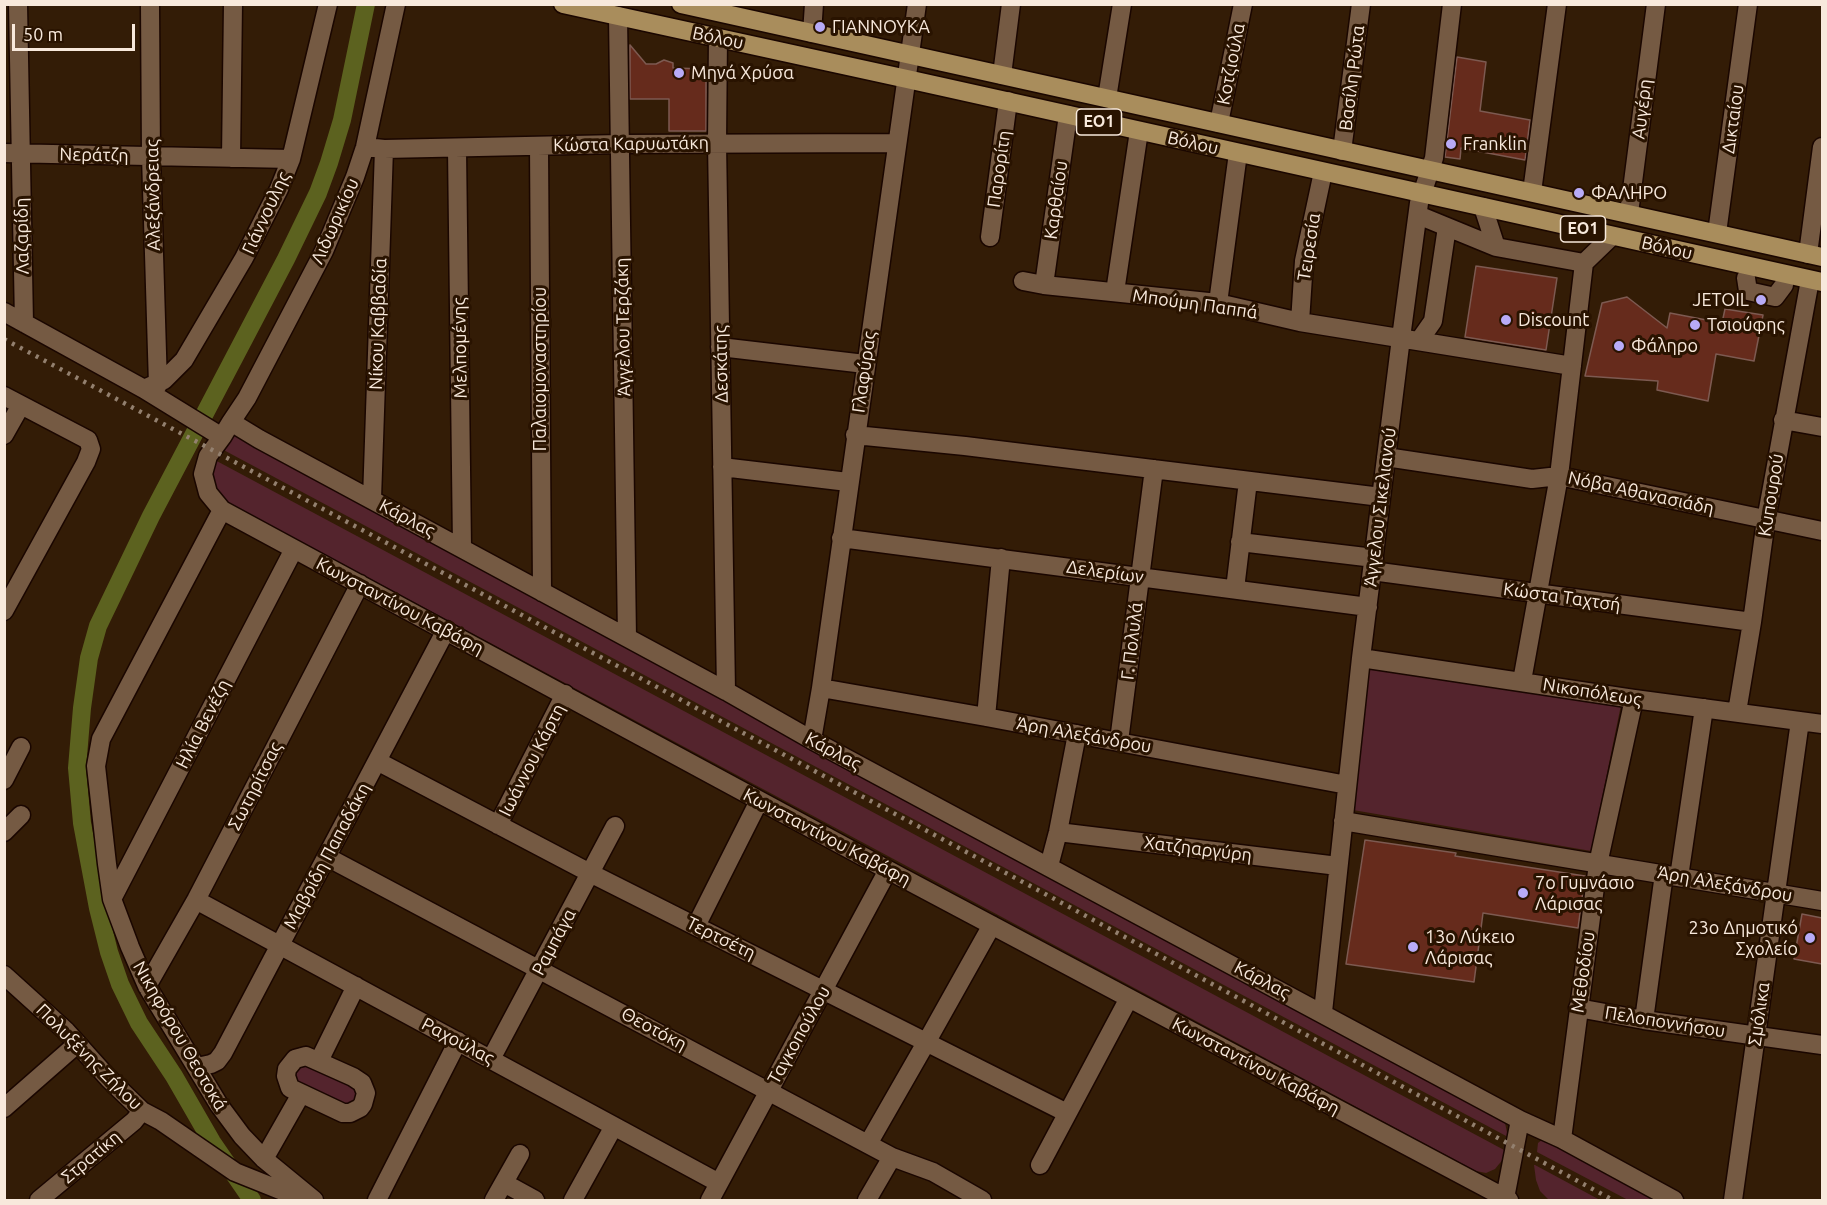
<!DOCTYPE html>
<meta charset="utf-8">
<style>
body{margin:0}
#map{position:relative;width:1827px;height:1205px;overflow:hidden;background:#331c06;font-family:Ubuntu,sans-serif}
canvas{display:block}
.frame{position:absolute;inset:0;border:6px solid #f8e9dc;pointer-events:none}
.scale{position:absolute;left:12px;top:24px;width:123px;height:27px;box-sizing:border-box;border:3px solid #f8e9dc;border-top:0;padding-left:8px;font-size:18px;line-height:21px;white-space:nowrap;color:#f8e9dc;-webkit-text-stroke:4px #291300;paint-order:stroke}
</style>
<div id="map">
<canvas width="1827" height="1205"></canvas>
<div class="frame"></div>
<div class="scale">50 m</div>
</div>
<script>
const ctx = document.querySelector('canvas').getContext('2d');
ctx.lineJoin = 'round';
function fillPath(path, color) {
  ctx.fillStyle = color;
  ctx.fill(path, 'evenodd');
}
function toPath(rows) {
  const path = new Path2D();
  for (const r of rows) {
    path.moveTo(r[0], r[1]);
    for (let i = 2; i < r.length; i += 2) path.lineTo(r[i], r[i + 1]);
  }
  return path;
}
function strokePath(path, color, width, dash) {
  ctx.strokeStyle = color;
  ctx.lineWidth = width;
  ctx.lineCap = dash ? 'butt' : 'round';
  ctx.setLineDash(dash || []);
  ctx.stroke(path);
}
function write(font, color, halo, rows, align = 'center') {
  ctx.font = font + ' Ubuntu,sans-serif';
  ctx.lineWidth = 6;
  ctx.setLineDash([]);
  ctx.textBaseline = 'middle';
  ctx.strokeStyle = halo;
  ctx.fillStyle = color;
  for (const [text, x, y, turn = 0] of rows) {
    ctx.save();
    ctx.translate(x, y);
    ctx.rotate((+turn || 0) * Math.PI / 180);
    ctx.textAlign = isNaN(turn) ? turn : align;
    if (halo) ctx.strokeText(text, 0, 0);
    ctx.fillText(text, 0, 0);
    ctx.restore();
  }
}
const green = toPath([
 [233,436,241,436,1500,1116,1505,1123,1508,1137,218,447,226,440],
 [213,459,1506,1151,1504,1158,1495,1169,1486,1173,1476,1171,229,503,221,499,211,484],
 [1368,667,1621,705,1591,851,1353,810],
 [306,1064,350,1085,358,1095,357,1102,346,1106,295,1081,295,1069],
 [1543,1139,1661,1200,1628,1200,1537,1152,1538,1143],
 [1534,1165,1535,1165,1600,1200,1549,1200,1540,1191,1536,1180]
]);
const canal = toPath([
 [252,1200,212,1142,174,1076,139,1023,120,984,109,952,98,908,82,823,77,768,82,708,89,658,98,626,151,516,286,259,318,193,329,163,342,120,366,4]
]);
const building = toPath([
 [630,45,646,64,656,64,664,60,673,63,673,68,706,69,706,131,669,131,669,99,630,99,630,45],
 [1457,57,1486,62,1480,111,1530,120,1525,160,1461,148,1460,159,1445,157,1457,57],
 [1476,266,1557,278,1546,350,1465,337,1476,266],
 [1627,297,1667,328,1670,313,1722,323,1725,309,1763,315,1754,361,1716,354,1708,401,1657,390,1658,381,1585,376,1602,303,1627,297],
 [1365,840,1456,853,1455,856,1585,876,1578,928,1483,913,1474,982,1346,964,1365,840],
 [1802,914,1822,918,1822,964,1794,959,1802,914]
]);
const minor = toPath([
 [18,4,24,323],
 [150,4,151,156,158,385],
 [618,16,627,637],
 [812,33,814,4],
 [718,38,717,143,726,691],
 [1002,75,1011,4],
 [1107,98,1122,4],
 [1219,123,1243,4],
 [539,146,542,592],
 [365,147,384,149,620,144,897,143],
 [457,149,462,547],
 [1342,151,1361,4],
 [4,153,291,159],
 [231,158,233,4],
 [1532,192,1557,4],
 [1483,207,1496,247,1584,263,1612,236],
 [1629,213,1656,4],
 [1418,215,1496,247],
 [1717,233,1748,4],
 [990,237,1008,101],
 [1808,254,1822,147],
 [1746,278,1748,291,1775,297,1784,285],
 [1023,281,1044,285,1218,303,1300,322,1572,366],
 [1044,285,1068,115],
 [1115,292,1139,131],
 [1218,303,1238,153],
 [4,312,144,389,222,437,231,422,259,439,726,691,812,740,1520,1120,1562,1139,1674,1200],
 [1300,322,1304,261,1323,172],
 [1419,341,1433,321,1447,227],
 [720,347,865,364],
 [144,389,164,380,184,360,244,258,279,189,291,159,328,4],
 [4,396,88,440,91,449,86,462,4,611],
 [1783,420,1822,427],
 [231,422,247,398,324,251,355,177,365,147,396,4],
 [4,435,21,405],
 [855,435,965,446,1381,497],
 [222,437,208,456,203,474,208,493,222,510,888,870,1509,1200],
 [1386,457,1532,479,1559,476,1822,531],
 [722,467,848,482],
 [372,499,384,149],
 [222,510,101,739,96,766,107,864,112,899,130,947,147,986,219,1105,242,1136,264,1159,314,1200],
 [841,538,1368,607],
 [1240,542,1374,558],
 [1372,571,1752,622],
 [1235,589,1248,481],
 [1361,658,1634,699,1822,724],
 [1522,681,1559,476,1584,263],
 [821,688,986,717,1347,785],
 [1737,712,1752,622,1766,520,1810,280],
 [986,717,1001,558],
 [812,740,821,688,917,4],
 [1119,741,1154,469],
 [377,761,590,873,1067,1113],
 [4,780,21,747],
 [1343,821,1822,901],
 [498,825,565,694],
 [4,832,21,815],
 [1058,832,1338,866],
 [327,857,892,1157,933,1172,982,1200],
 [1049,866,1058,832,1077,734],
 [1679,877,1704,708],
 [112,899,294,549],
 [196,900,719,1183],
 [696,926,759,801],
 [4,975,66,1031,109,1079,142,1111,161,1121,235,1172,305,1200],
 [147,986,196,900,360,584],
 [1578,1008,1644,1020,1822,1045],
 [1323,1012,1361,658,1401,338,1419,203,1434,158,1452,4],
 [1644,1020,1664,874],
 [306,1056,353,1077,362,1083,366,1093,363,1104,360,1108,350,1113,343,1113,290,1088,286,1076,287,1069,295,1059,306,1056],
 [491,1059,615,826],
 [319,1061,356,986],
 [197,1067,211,1064,217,1061,223,1053,446,630],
 [4,1108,77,1044],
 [1562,1139,1598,864,1634,699],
 [868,1144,927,1041,992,925],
 [264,1159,301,1094],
 [1040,1165,1129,998],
 [504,1183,535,1200],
 [1505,1198,1520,1120],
 [39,1200,134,1121,142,1111],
 [377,1200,458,1041],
 [494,1200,520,1154],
 [573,1200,614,1126],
 [710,1200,888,870],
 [867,1200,892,1157],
 [1733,1200,1800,721]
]);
const major = toPath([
 [563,4,907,79,1822,282],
 [681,4,1822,257]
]);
const rail = toPath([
 [4,339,1034,888,1613,1200]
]);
const markers = [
 [820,27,6,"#b8abf7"],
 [679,73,6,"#b8abf7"],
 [1451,144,6,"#b8abf7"],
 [1579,193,6,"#b8abf7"],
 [1761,300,6,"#b8abf7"],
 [1506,320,6,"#b8abf7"],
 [1695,325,6,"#b8abf7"],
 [1619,346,6,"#b8abf7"],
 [1523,893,6,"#b8abf7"],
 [1810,938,6,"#b8abf7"],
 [1413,947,6,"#b8abf7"]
];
const shields = [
 [1099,122,45],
 [1583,229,45]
];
const shieldNames = [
 ["ΕΟ1",1099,122],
 ["ΕΟ1",1583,229]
];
const poiNames = [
 ["ΓΙΑΝΝΟΥΚΑ",832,27],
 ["Μηνά Χρύσα",691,73],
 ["Franklin",1463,144],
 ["ΦΑΛΗΡΟ",1591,193],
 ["JETOIL",1749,300,"right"],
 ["Discount",1518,320],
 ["Τσιούφης",1707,325],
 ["Φάληρο",1631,346],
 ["7ο Γυμνάσιο",1535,883],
 ["Λάρισας",1535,904],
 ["23ο Δημοτικό",1798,928,"right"],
 ["Σχολείο",1798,949,"right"],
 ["13ο Λύκειο",1425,937],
 ["Λάρισας",1425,958]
];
const streetNames = [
 ["Βόλου",718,38,12],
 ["Κοτζιούλα",1231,64,-79],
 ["Βασίλη Ρώτα",1352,78,-83],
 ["Αυγέρη",1642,109,-83],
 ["Δικταίου",1733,119,-82],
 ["Βόλου",1193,143,13],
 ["Κώστα Καρυωτάκη",631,144,-1],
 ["Νεράτζη",94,155,1],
 ["Παρορίτη",999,169,-82],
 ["Αλεξάνδρειας",153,195,-91],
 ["Καρθαίου",1056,200,-82],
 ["Γιάννουλης",266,213,-65],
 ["Λιδωρικίου",335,221,-66],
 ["Λαζαρίδη",22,236,-91],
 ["Τειρεσία",1309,247,-81],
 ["Βόλου",1667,248,13],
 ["Μπούμη Παππά",1195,304,8],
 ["Νίκου Καββαδία",378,324,-88],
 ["Άγγελου Τερζάκη",623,327,-91],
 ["Μελπομένης",460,348,-91],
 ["Δεσκάτης",721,364,-91],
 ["Παλαιομοναστηρίου",540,369,-90],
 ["Γλαφύρας",864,372,-82],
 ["Νόβα Αθανασιάδη",1641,493,12],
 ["Κυπουρού",1771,495,-81],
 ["Άγγελου Σικελιανού",1380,507,-83],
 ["Κάρλας",407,518,28],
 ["Δελερίων",1105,572,8],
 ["Κώστα Ταχτσή",1562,597,8],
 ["Κωνσταντίνου Καβάφη",400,606,28],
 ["Γ. Πολυλά",1132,641,-83],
 ["Νικοπόλεως",1592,692,9],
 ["Ηλία Βενέζη",203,724,-63],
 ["Άρη Αλεξάνδρου",1084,735,10],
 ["Κάρλας",833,751,28],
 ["Ιωάννου Κάρτη",532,760,-63],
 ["Σωτηρίτσας",255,786,-63],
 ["Κωνσταντίνου Καβάφη",827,837,28],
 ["Χατζηαργύρη",1198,849,7],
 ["Μαβρίδη Παπαδάκη",327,856,-62],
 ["Άρη Αλεξάνδρου",1725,884,10],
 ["Τερτσέτη",721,938,26],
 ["Ραμπάγα",554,942,-62],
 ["Μεθοδίου",1583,972,-82],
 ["Κάρλας",1262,980,28],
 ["Σμόλικα",1759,1014,-82],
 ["Πελοποννήσου",1665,1022,9],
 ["Θεοτόκη",654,1029,28],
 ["Ταγκοπούλου",799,1035,-61],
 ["Νικηφόρου Θεοτοκά",180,1036,60],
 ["Ραχούλας",458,1041,28],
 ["Πολυξένης Ζήλου",89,1057,45],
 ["Κωνσταντίνου Καβάφη",1256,1066,28],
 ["Στρατίκη",91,1157,-40]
];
fillPath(green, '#54242d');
strokePath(canal, '#5c621f', 18);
fillPath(building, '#662b1c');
strokePath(building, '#7d5a51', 1.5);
strokePath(minor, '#1a0600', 21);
strokePath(major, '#1a0600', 21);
strokePath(minor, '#755a43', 18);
strokePath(major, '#a98d5c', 18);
strokePath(rail, '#93806f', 4.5, [3, 6]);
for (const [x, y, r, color] of markers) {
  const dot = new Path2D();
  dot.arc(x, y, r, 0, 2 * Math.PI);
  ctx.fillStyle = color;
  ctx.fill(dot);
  strokePath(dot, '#291300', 2);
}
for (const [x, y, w] of shields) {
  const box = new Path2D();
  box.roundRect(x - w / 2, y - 13, w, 26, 4.5);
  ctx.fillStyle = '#291300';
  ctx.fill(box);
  strokePath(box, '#f8e9dc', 1.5);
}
write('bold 16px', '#f8e9dc', null, shieldNames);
write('18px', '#f8e9dc', '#291300', poiNames, 'left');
write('18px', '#f8e9dc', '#291300', streetNames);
</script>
